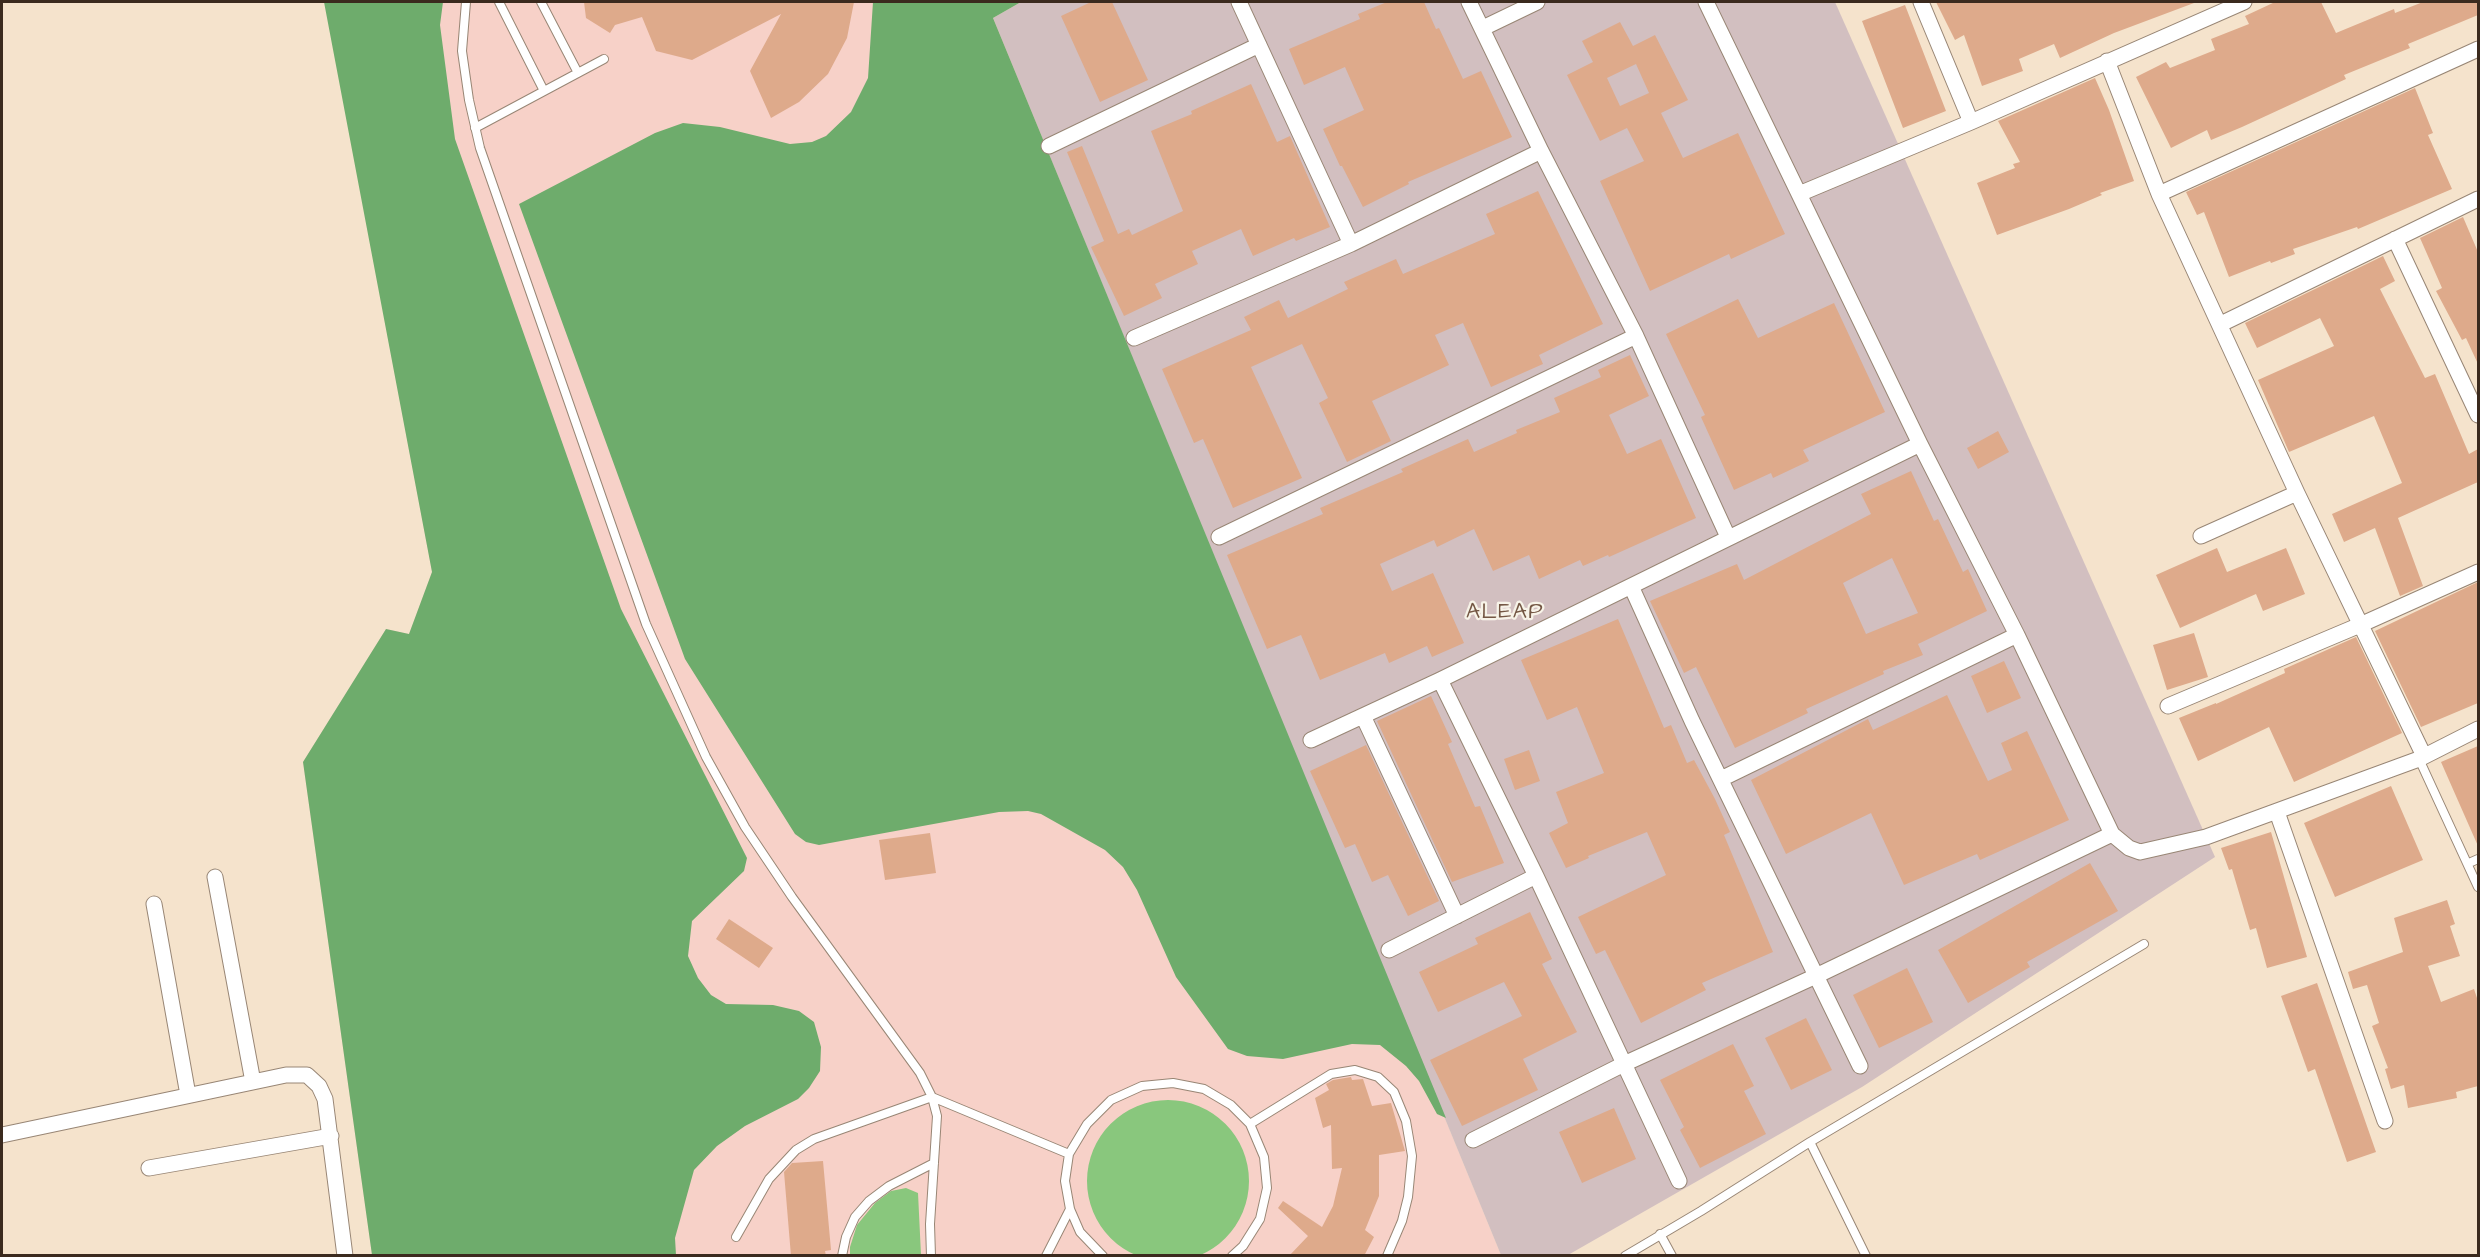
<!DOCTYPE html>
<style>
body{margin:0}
#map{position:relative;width:2480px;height:1257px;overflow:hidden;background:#f5e3cc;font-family:"Architects Daughter",sans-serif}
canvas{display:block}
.frame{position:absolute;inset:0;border:3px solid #3b2a1e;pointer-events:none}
</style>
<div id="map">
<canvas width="2480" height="1257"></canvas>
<div class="frame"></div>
</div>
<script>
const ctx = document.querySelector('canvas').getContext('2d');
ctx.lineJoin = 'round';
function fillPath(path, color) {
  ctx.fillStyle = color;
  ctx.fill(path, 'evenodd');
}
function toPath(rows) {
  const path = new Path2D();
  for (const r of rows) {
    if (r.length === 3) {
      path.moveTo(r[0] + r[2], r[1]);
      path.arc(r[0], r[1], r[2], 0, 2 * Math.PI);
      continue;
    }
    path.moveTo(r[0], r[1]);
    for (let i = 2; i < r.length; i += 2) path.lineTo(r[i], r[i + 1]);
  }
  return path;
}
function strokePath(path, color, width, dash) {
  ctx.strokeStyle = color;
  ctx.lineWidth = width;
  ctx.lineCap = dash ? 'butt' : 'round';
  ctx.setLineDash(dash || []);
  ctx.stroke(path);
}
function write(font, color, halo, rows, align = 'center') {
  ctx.font = font + ' "Architects Daughter",sans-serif';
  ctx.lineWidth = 4.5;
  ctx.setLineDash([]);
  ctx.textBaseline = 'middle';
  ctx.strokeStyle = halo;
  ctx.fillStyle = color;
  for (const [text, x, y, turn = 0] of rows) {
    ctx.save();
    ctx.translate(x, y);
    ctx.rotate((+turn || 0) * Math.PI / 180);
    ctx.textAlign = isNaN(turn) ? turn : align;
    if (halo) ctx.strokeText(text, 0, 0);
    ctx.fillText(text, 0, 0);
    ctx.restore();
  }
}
const built = toPath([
 [325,2,1021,2,993,17,1501,1255,372,1255,303,762,386,629,409,634,432,572]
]);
const industrial = toPath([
 [1021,2,1835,2,2215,857,1862,1087,1568,1255,1501,1255,993,18]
]);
const green = toPath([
 [1168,1181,81],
 [906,1188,918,1193,921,1255,850,1255,850,1247,857,1225,875,1203,891,1191]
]);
const forest = toPath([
 [324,2,443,2,440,25,455,139,621,609,747,858,744,871,692,921,688,956,698,978,711,995,726,1004,773,1005,799,1011,814,1022,821,1047,820,1071,809,1088,798,1099,745,1126,717,1146,694,1170,675,1238,676,1255,372,1255,303,762,386,629,409,634,432,572],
 [873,2,1021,2,993,18,1446,1118,1437,1114,1419,1081,1406,1066,1380,1045,1352,1044,1283,1059,1247,1056,1228,1049,1176,977,1137,890,1123,867,1105,850,1041,814,1028,811,999,812,830,843,819,845,806,842,795,834,685,659,519,204,655,133,683,123,720,127,790,144,812,142,826,136,851,112,868,78]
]);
const building = toPath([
 [584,2,854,2,847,38,828,74,799,102,771,118,750,71,781,14,692,60,656,51,642,17,615,25,610,33,586,18],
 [1091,2,1112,2,1148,80,1100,102,1061,16],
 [1387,2,1424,2,1436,29,1439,28,1463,79,1481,71,1512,137,1408,182,1409,184,1363,207,1342,166,1340,166,1323,129,1364,110,1345,67,1304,85,1289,49,1360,19,1358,14],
 [1936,2,2194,2,2194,3,2114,33,2060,58,2054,44,2019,59,2023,71,1982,86,1964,35,1955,40],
 [2275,2,2321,2,2336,33,2394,9,2395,13,2423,2,2478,2,2478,15,2408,44,2410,48,2344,75,2346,79,2242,127,2211,140,2207,130,2171,148,2136,77,2166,62,2170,68,2215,50,2211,39,2249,24,2245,16],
 [1905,5,1946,111,1903,128,1862,21],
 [1620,22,1633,46,1655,35,1688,100,1661,113,1683,158,1738,133,1785,234,1731,259,1729,254,1650,291,1600,181,1644,161,1627,128,1600,141,1567,75,1593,62,1582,41],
 [1636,64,1649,93,1620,106,1607,78],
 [2095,78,2109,110,2134,181,2100,193,2102,195,2069,209,1997,235,1977,183,2015,168,2013,164,2020,162,1998,121],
 [1251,84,1277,142,1290,136,1330,227,1296,241,1294,238,1253,256,1241,229,1192,251,1198,264,1155,284,1162,298,1124,316,1091,247,1104,241,1067,152,1082,146,1118,234,1129,229,1132,235,1183,211,1151,131,1192,114,1191,111],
 [2415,88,2433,133,2428,135,2452,189,2358,229,2357,227,2293,249,2295,254,2271,263,2270,261,2229,277,2204,212,2197,215,2186,192],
 [1538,191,1603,324,1539,355,1543,364,1491,387,1463,323,1435,335,1449,365,1372,401,1391,441,1347,462,1319,403,1328,398,1302,344,1251,367,1302,478,1233,508,1203,439,1194,443,1162,369,1251,330,1244,317,1279,300,1288,318,1348,289,1344,282,1396,259,1403,274,1495,234,1486,214],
 [2463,217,2478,252,2478,364,2466,338,2462,340,2436,291,2442,288,2420,238],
 [2383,256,2395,281,2380,289,2425,378,2435,374,2469,454,2478,449,2478,482,2398,518,2423,586,2400,596,2375,528,2344,542,2332,514,2402,483,2374,416,2289,452,2258,380,2334,346,2320,318,2257,348,2245,323],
 [1738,299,1758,338,1834,303,1885,412,1803,450,1809,461,1773,478,1771,473,1734,490,1701,417,1705,415,1666,334],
 [1630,355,1649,396,1609,415,1627,454,1661,439,1696,518,1609,557,1608,555,1583,566,1580,560,1539,579,1529,555,1493,571,1474,529,1437,547,1434,540,1380,564,1392,591,1433,573,1464,643,1432,657,1427,646,1389,663,1385,653,1320,680,1301,635,1267,649,1227,555,1323,514,1320,508,1403,472,1401,469,1468,439,1474,452,1517,433,1516,430,1560,412,1554,398,1601,377,1598,370],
 [1998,431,2009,452,1978,469,1967,448],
 [1911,471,1934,521,1938,519,1963,572,1968,569,1987,611,1918,644,1923,655,1883,671,1884,674,1806,709,1808,713,1735,748,1696,667,1684,673,1650,601,1737,564,1744,580,1871,514,1861,494],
 [1892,558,1918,613,1866,634,1843,583],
 [2217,548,2227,572,2286,548,2305,594,2263,611,2256,594,2180,628,2156,575],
 [2478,582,2478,703,2421,727,2375,631],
 [1618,619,1664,728,1671,725,1687,763,1694,760,1715,799,1730,832,1724,835,1773,952,1702,983,1706,990,1641,1023,1605,950,1596,954,1578,917,1666,875,1647,832,1588,856,1589,858,1566,868,1549,833,1568,823,1556,792,1604,773,1577,707,1547,720,1521,660],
 [2194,633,2208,677,2167,690,2153,645],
 [2356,637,2402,733,2294,782,2269,727,2198,761,2179,718,2216,703,2216,704,2285,673,2284,669],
 [2004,661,2021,698,1987,713,1971,676],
 [1947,695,1988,781,2012,770,2001,743,2027,731,2069,820,1980,860,1977,854,1904,885,1871,813,1786,854,1751,780,1868,719,1873,730],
 [1431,696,1452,742,1448,744,1475,807,1480,806,1504,863,1452,882,1377,721],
 [1366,745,1439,901,1408,916,1388,875,1372,882,1355,844,1345,848,1310,771],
 [2478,746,2478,846,2441,762],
 [1529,750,1540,781,1515,790,1504,759],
 [2391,786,2423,860,2335,897,2304,823],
 [2271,832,2307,957,2267,968,2256,928,2250,930,2232,869,2229,870,2221,848],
 [930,833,936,873,885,880,879,840],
 [2090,863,2118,911,2027,962,2030,967,1968,1003,1938,950],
 [2447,900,2455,924,2450,926,2460,956,2428,966,2441,1002,2474,989,2478,1001,2478,1086,2456,1092,2457,1098,2408,1108,2404,1085,2391,1089,2385,1069,2388,1068,2372,1026,2379,1023,2367,985,2353,989,2348,972,2403,952,2394,918],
 [1530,912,1552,959,1542,964,1577,1032,1523,1059,1538,1090,1462,1126,1430,1060,1522,1016,1504,982,1438,1012,1419,972,1478,944,1475,938],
 [729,919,773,948,759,968,716,939],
 [1907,968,1933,1022,1879,1048,1853,995],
 [2317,983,2376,1152,2347,1162,2315,1069,2308,1072,2281,996],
 [1806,1018,1832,1070,1791,1090,1765,1038],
 [1733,1044,1754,1086,1744,1091,1766,1134,1700,1168,1680,1130,1684,1127,1660,1080],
 [1351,1077,1352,1080,1363,1079,1372,1106,1391,1103,1405,1151,1379,1155,1379,1196,1365,1230,1374,1237,1364,1256,1289,1256,1308,1236,1278,1208,1283,1201,1322,1227,1333,1206,1342,1168,1332,1169,1331,1125,1323,1128,1315,1098,1329,1090,1326,1084,1333,1080],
 [1614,1108,1636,1159,1582,1183,1559,1132],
 [823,1161,831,1250,825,1251,826,1256,791,1256,784,1172,792,1163]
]);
const service = toPath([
 [466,2,462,51,469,100,480,148,646,624,706,757,745,827,792,897,920,1073,932,1097,937,1116,930,1224,931,1256],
 [499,2,544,91],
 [541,2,578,73],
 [475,128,604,59],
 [2419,759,2478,887],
 [2469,863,2478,859],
 [1250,1124,1331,1074,1355,1070,1378,1077,1394,1092,1406,1121,1412,1156,1408,1197,1402,1221,1387,1256],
 [1810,1142,2144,944],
 [1660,1234,1672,1256],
 [736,1237,769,1179,796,1150,814,1139,932,1097,1069,1154],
 [842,1256,846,1237,855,1217,869,1201,889,1186,934,1163],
 [1046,1256,1070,1209],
 [1103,1256,1080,1232,1070,1209,1065,1181,1069,1154,1087,1124,1111,1100,1142,1086,1173,1083,1204,1089,1231,1105,1250,1124,1264,1157,1267,1188,1260,1219,1243,1246,1232,1256],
 [1625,1256,1701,1211,1810,1142,1866,1256]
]);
const minor = toPath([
 [1239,2,1351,244],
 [1469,2,1541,151,1636,336,1728,537],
 [1706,2,1920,444,2017,635,2112,834,2129,848,2140,852,2206,837,2419,759,2478,729],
 [1921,2,1971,122],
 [1483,28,1537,2],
 [2107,61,2159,194,2297,493,2424,756],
 [1049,146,1259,45],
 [1799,194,1971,122,2244,2],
 [2159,194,2478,49],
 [2395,239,2478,415],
 [2221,324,2478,199],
 [1134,338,1351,244,1541,151],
 [2201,536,2297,493],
 [1219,537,1636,336],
 [1631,586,1692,721,1860,1066],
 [1440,680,1536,876,1679,1181],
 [2168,706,2360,625,2478,572],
 [1363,716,1457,916],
 [1311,740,1440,680,1920,444],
 [1721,779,2017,635],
 [2277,812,2385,1121],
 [215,877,253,1082],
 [154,904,188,1095],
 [1389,950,1536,876],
 [2,1135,286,1075,307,1075,319,1086,325,1099,345,1256],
 [1473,1140,1624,1064,1816,976,2112,834],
 [149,1168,331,1136]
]);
const neighbourhoodNames = [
 ["ALEAP",1505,613]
];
fillPath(built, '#f7d1c8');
fillPath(industrial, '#d2bfc0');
fillPath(green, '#89c77d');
fillPath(forest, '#6eac6c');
fillPath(building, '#deaa8b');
strokePath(service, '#988675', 10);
strokePath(minor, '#988675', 17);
strokePath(service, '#fff', 8);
strokePath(minor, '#fff', 15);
ctx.letterSpacing = '1.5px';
write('22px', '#745744', '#f7f3e8', neighbourhoodNames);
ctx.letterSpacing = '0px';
</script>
